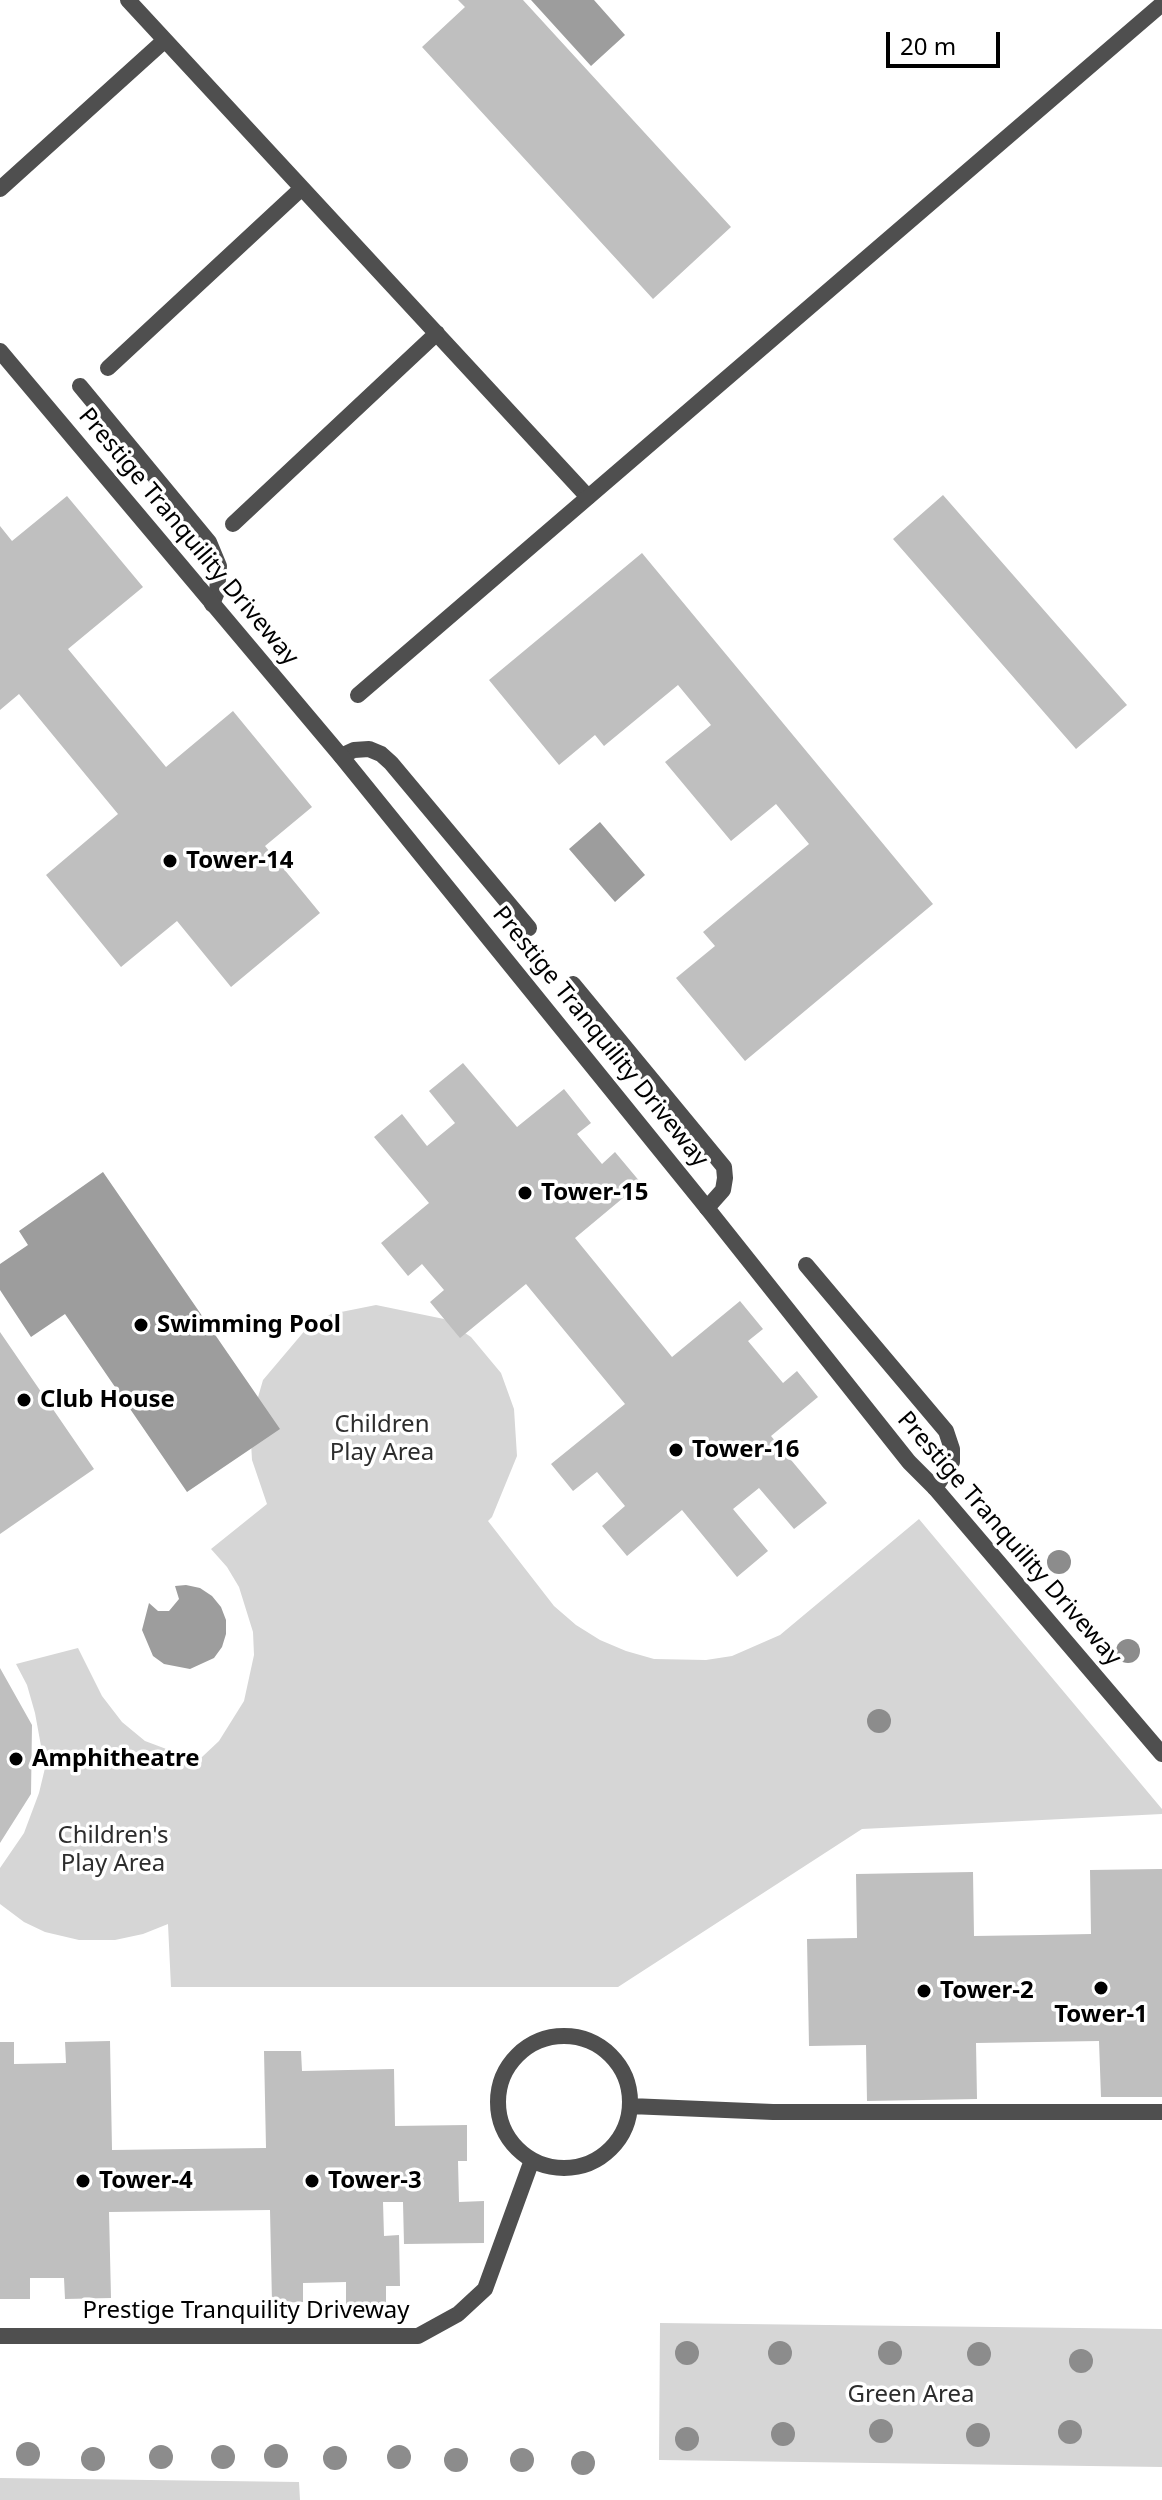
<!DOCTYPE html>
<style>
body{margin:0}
#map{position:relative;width:1162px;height:2500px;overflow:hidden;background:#fff;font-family:"Noto Sans",sans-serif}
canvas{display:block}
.scale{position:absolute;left:886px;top:32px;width:114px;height:36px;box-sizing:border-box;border:4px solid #000;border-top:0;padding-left:10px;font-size:24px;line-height:28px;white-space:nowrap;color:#000;-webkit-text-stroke:6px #fff;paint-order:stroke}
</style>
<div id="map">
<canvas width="1162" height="2500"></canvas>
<div class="scale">20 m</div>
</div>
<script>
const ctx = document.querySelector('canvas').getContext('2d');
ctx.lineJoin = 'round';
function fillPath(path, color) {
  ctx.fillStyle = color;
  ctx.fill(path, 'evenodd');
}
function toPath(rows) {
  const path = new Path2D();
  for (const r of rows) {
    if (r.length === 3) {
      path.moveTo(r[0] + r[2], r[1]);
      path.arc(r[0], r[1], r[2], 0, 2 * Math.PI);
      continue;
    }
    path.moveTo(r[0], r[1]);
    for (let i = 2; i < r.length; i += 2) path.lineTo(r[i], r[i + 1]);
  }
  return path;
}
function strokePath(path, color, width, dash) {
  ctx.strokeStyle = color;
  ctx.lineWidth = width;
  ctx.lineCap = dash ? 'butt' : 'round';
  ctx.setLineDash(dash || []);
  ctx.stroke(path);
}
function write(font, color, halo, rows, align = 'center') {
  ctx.font = font + ' "Noto Sans",sans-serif';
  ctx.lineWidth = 7;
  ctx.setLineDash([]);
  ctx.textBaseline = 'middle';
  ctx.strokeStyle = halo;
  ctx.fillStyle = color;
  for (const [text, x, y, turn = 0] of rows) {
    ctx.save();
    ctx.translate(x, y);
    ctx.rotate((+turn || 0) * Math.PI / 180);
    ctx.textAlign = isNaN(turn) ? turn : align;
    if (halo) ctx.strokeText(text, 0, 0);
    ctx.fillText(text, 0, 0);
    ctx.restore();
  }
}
const green = toPath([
 [376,1305,444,1319,471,1337,501,1373,514,1409,517,1456,492,1517,488,1521,554,1606,576,1625,600,1640,626,1651,654,1659,706,1660,732,1656,780,1635,919,1519,1162,1809,1162,1814,862,1829,618,1987,171,1987,168,1924,143,1934,115,1940,79,1940,45,1932,24,1922,0,1904,0,1868,24,1833,39,1793,45,1768,35,1713,27,1685,16,1664,78,1648,102,1696,122,1722,145,1741,169,1750,202,1757,219,1741,244,1701,254,1655,253,1632,239,1587,227,1567,211,1549,267,1504,252,1460,250,1425,263,1380,307,1328,331,1314],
 [660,2323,1162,2329,1162,2467,659,2460],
 [0,2478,299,2482,300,2500,0,2500]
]);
const water = toPath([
 [531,0,594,0,625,35,591,66],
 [600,822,645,875,615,902,569,849],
 [103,1172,280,1429,187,1492,65,1314,31,1337,0,1290,0,1264,28,1245,19,1231],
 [186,1585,200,1588,212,1596,221,1607,226,1620,226,1634,222,1647,214,1658,190,1669,164,1664,153,1656,142,1630,149,1603,158,1611,169,1611,179,1599,175,1586]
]);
const building = toPath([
 [458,0,523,0,731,227,653,299,422,47,465,7],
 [943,495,1127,705,1076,749,893,539],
 [67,496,143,587,68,649,166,767,233,711,312,807,265,846,320,913,231,987,177,921,121,967,46,875,118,814,19,694,0,710,0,526,12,541],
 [642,553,933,904,745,1061,676,978,715,946,703,932,809,844,776,804,731,841,665,762,711,725,678,685,604,746,595,735,559,765,489,680],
 [463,1063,517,1127,564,1089,591,1123,577,1134,602,1164,615,1152,641,1183,575,1238,672,1357,740,1301,763,1329,748,1341,783,1383,797,1371,818,1397,771,1436,827,1503,794,1529,759,1488,733,1509,768,1551,737,1577,682,1510,627,1556,602,1526,625,1506,597,1472,573,1491,551,1464,625,1404,526,1284,460,1338,430,1302,444,1290,422,1264,408,1276,381,1243,429,1203,374,1137,402,1114,427,1146,455,1123,429,1091],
 [0,1332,94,1469,0,1534],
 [0,1668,32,1725,31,1794,0,1843],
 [1162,1869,1162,2097,1101,2097,1099,2041,976,2043,977,2099,867,2101,866,2045,809,2046,807,1939,857,1938,856,1874,973,1872,974,1936,1040,1935,1091,1934,1090,1870],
 [110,2041,112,2150,266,2148,264,2051,301,2051,302,2071,394,2069,395,2126,467,2125,467,2161,458,2161,459,2202,484,2201,484,2243,404,2244,403,2202,383,2202,384,2236,399,2235,400,2286,386,2286,386,2305,346,2305,346,2282,303,2283,303,2302,272,2303,270,2210,109,2212,111,2298,65,2299,64,2278,30,2278,30,2299,0,2299,0,2042,14,2042,14,2064,66,2063,65,2042]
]);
const lane = toPath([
 [128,0,588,497],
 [0,189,165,40],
 [108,368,302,188],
 [80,386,209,542,219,566,217,592,212,604],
 [233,524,437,333],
 [341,756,354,750,369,749,381,754,391,763,529,928],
 [573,984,724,1167,725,1178,723,1190,707,1208],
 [806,1265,946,1431,952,1449,952,1462,935,1488]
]);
const street = toPath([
 [0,351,341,756,707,1208,909,1462,935,1488,1162,1754],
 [358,695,1162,4],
 [564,2102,66],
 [630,2106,773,2112,1162,2112],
 [0,2336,418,2336,458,2314,485,2289,532,2160]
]);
const trees = [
 [1059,1562],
 [1128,1651],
 [879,1721],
 [687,2353],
 [780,2353],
 [890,2353],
 [979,2354],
 [1081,2361],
 [881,2431],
 [1070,2432],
 [783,2434],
 [978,2435],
 [687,2439],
 [28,2454],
 [276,2456],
 [161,2457],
 [223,2457],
 [399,2457],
 [335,2458],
 [93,2459],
 [456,2460],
 [522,2460],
 [583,2463]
];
const markers = [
 [170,861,8,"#000"],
 [525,1193,8,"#000"],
 [141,1325,8,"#000"],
 [24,1400,8,"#000"],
 [676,1450,8,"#000"],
 [16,1759,8,"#000"],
 [1101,1988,8,"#000"],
 [924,1991,8,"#000"],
 [83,2181,8,"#000"],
 [312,2181,8,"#000"]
];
const streetNames = [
 ["Prestige Tranquility Driveway",188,537,50],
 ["Prestige Tranquility Driveway",600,1037,51],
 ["Prestige Tranquility Driveway",1009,1539,49],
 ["Prestige Tranquility Driveway",246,2311]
];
const poiNames = [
 ["Tower-14",186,861],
 ["Tower-15",541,1193],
 ["Swimming Pool",157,1325],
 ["Club House",40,1400],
 ["Tower-16",692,1450],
 ["Amphitheatre",32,1759],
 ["Tower-2",940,1991],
 ["Tower-1",1101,2015,"center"],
 ["Tower-4",99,2181],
 ["Tower-3",328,2181]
];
const parkNames = [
 ["Children",382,1425],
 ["Play Area",382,1453],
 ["Children's",113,1836],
 ["Play Area",113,1864],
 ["Green Area",911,2395]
];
fillPath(green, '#d6d6d6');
fillPath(water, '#9d9d9d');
fillPath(building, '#bfbfbf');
strokePath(lane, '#4f4f4f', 16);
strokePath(street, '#4f4f4f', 16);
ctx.fillStyle = '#8c8c8c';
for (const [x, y] of trees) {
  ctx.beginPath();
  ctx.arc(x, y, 12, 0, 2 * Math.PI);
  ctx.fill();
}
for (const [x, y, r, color] of markers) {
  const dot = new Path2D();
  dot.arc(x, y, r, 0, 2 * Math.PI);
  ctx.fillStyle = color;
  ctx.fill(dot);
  strokePath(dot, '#fff', 3);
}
write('24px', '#000', '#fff', streetNames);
write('bold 24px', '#000', '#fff', poiNames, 'left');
write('24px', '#2d2d2d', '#fff', parkNames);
</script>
